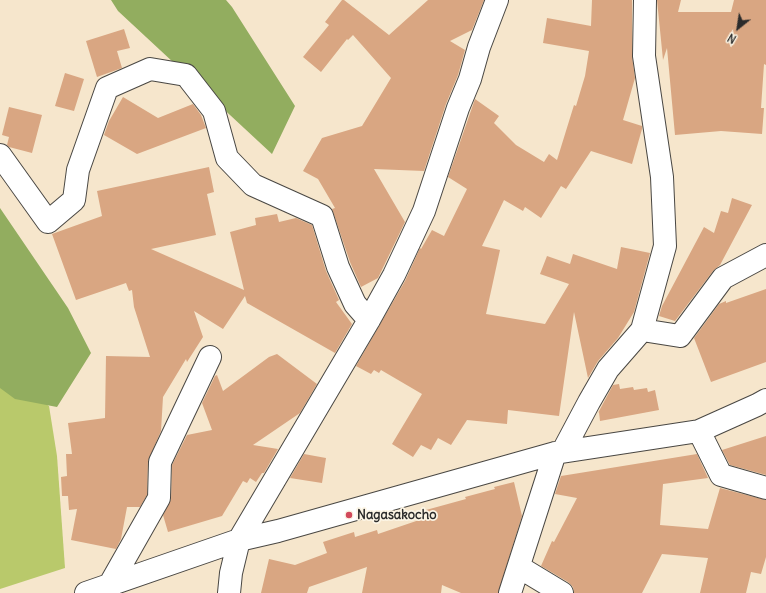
<!DOCTYPE html>
<style>
body{margin:0}
#map{position:relative;width:766px;height:593px;overflow:hidden;background:#f6e6cc;font-family:Delius,sans-serif}
canvas{display:block}
.north{position:absolute;left:718px;top:8px;width:40px;height:40px;-webkit-text-stroke:3px #fcf5e5;paint-order:stroke;rotate:210deg;font-size:11px;font-weight:700;line-height:16px;text-align:center;color:#2b2b2b}
.north::after{content:'';display:block;margin:auto;width:14px;height:18px;background:#2b2b2b;clip-path:polygon(50% 0,100% 100%,50% 72%,0 100%)}
</style>
<div id="map">
<canvas width="766" height="593"></canvas>
<div class="north">N</div>
</div>
<script>
const ctx = document.querySelector('canvas').getContext('2d');
ctx.lineJoin = 'round';
function fillPath(path, color) {
  ctx.fillStyle = color;
  ctx.fill(path, 'evenodd');
}
function toPath(rows) {
  const path = new Path2D();
  for (const r of rows) {
    path.moveTo(r[0], r[1]);
    for (let i = 2; i < r.length; i += 2) path.lineTo(r[i], r[i + 1]);
  }
  return path;
}
function strokePath(path, color, width, dash) {
  ctx.strokeStyle = color;
  ctx.lineWidth = width;
  ctx.lineCap = dash ? 'butt' : 'round';
  ctx.setLineDash(dash || []);
  ctx.stroke(path);
}
function write(font, color, halo, rows, align = 'center') {
  ctx.font = font + ' Delius,sans-serif';
  ctx.lineWidth = 3.5;
  ctx.setLineDash([]);
  ctx.textBaseline = 'middle';
  ctx.strokeStyle = halo;
  ctx.fillStyle = color;
  for (const [text, x, y, turn = 0] of rows) {
    ctx.save();
    ctx.translate(x, y);
    ctx.rotate((+turn || 0) * Math.PI / 180);
    ctx.textAlign = isNaN(turn) ? turn : align;
    if (halo) ctx.strokeText(text, 0, 0);
    ctx.fillText(text, 0, 0);
    ctx.restore();
  }
}
const green = toPath([
 [0,373,49,406,57,456,65,568,0,589]
]);
const forest = toPath([
 [111,0,226,0,232,7,295,106,272,154,118,11],
 [0,208,68,308,91,353,57,407,15,399,0,388]
]);
const building = toPath([
 [342,0,344,0,389,35,428,0,484,0,472,30,450,41,465,50,458,75,446,104,424,171,374,169,405,222,378,278,361,287,350,262,332,209,335,208,318,179,303,171,322,138,362,126,391,78,353,35,348,40,347,39,321,72,303,57,329,25,325,22],
 [592,0,632,0,632,56,635,78,623,120,642,126,642,129,632,164,591,151,566,189,561,186,541,218,525,207,523,211,504,200,482,246,500,250,486,314,545,324,569,284,540,274,547,256,570,264,573,254,617,269,621,247,650,253,634,312,618,338,598,361,588,378,574,312,559,416,508,410,507,424,467,420,451,445,438,438,431,450,421,445,413,457,392,444,422,394,381,370,379,373,374,370,371,374,356,366,405,281,420,248,421,249,432,230,444,236,467,189,448,177,475,99,499,116,494,123,516,145,544,162,549,154,557,160,574,105,576,106,585,76,589,51,543,43,547,18,591,26],
 [657,0,681,0,678,12,731,12,734,0,766,0,766,65,764,64,761,108,764,108,762,134,721,131,675,135,667,48,663,60],
 [124,29,130,48,117,51,122,68,97,77,86,41],
 [65,73,84,79,74,111,55,106],
 [123,97,158,118,193,104,201,115,206,128,137,154,104,135,109,121],
 [9,107,42,115,32,153,9,147,7,145,9,137,2,135],
 [209,167,214,192,207,194,216,235,151,249,244,290,230,232,256,225,255,218,277,214,279,222,296,218,312,225,326,271,339,300,336,302,352,324,335,353,247,303,245,296,223,329,194,311,203,337,187,362,186,359,163,397,161,431,148,461,147,495,140,507,127,507,121,539,116,549,71,540,77,509,69,510,68,496,62,496,61,477,67,476,66,454,72,454,68,423,105,418,106,356,150,357,134,307,132,290,129,291,126,283,76,300,52,234,102,216,97,191],
 [732,198,752,205,720,265,713,271,675,321,659,316,662,306,704,227,714,233,721,211,728,213],
 [766,289,766,362,711,382,694,338,719,304,726,301,726,303],
 [277,354,317,384,300,413,253,445,278,449,264,473,262,473,256,482,250,478,247,483,243,481,222,516,168,532,163,515,171,499,172,465,187,435,212,430,202,403,215,376,217,375,223,391,269,357],
 [619,384,620,389,633,387,634,390,647,388,648,392,655,390,659,410,600,421,599,412,598,413,613,385],
 [766,436,766,475,730,465,722,450],
 [304,454,326,458,322,483,290,478],
 [697,454,708,478,663,484,660,525,708,529,720,488,766,500,766,557,761,574,751,572,746,593,700,593,708,558,662,554,642,593,574,593,573,587,568,582,541,566,552,541,554,542,577,498,555,494,561,476],
 [514,482,522,516,498,593,461,593,442,585,441,593,362,593,367,567,309,587,307,593,261,593,269,559,295,565,327,553,323,542,354,532,355,537,377,530,378,534,428,517,426,510,466,499,465,497,495,489,494,487]
]);
const minor = toPath([
 [0,155,48,222,74,200,78,170,107,88,150,69,186,75,214,111,227,158,253,185,322,216,338,267,355,304,369,320],
 [642,330,680,336,723,278,766,255],
 [699,431,721,475,766,488],
 [563,451,589,402,608,369,642,330,665,246,662,177,644,56,645,0],
 [519,567,562,593],
 [109,586,159,498,160,462,210,357],
 [86,593,239,540,278,531,555,453,699,431,757,405,766,400],
 [229,593,231,573,239,540,369,320,394,275,424,211,458,108,470,79,479,47,497,0],
 [510,593,555,453]
]);
const markers = [
 [349,515,4,"#d1495b"]
];
const poiNames = [
 ["Nagasakocho",357,515]
];
fillPath(green, '#b9c96b');
fillPath(forest, '#92ad5f');
fillPath(building, '#d9a682');
strokePath(minor, '#494743', 24);
strokePath(minor, '#fff', 22);
for (const [x, y, r, color] of markers) {
  const dot = new Path2D();
  dot.arc(x, y, r, 0, 2 * Math.PI);
  ctx.fillStyle = color;
  ctx.fill(dot);
  strokePath(dot, '#fcf5e5', 1.5);
}
write('bold 13px', '#2b2b2b', '#fcf5e5', poiNames, 'left');
</script>
